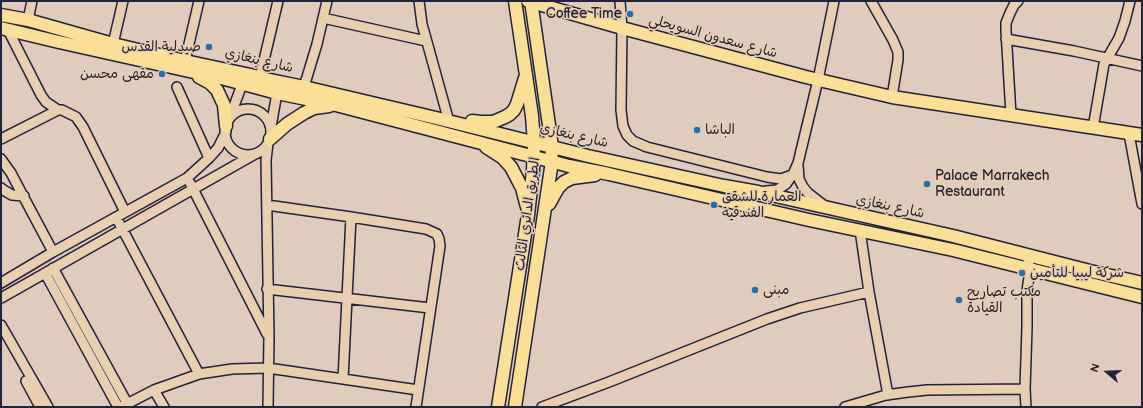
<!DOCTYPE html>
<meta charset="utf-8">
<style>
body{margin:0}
#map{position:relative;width:1143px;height:408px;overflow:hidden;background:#e0cbbd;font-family:"Balsamiq Sans",sans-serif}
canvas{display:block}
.frame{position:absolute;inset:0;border:2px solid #22223b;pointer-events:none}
.north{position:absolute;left:1087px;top:352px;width:40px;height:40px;-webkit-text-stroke:3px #e9ceb0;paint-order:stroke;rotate:289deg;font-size:11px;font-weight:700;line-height:16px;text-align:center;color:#22223b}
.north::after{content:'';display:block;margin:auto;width:14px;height:18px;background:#22223b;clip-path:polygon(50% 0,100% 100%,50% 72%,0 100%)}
</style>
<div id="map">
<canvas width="1143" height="408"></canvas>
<div class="frame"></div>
<div class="north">N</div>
</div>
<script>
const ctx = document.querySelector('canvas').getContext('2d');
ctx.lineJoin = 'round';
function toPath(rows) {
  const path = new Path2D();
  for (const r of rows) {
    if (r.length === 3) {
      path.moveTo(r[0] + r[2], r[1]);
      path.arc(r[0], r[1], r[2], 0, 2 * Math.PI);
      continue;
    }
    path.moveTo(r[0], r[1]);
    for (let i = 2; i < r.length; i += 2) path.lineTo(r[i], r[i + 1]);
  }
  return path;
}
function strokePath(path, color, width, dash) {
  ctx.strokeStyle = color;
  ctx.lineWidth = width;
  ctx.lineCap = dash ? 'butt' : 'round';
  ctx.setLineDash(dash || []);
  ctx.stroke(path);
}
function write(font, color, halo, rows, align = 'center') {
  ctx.font = font + ' "Balsamiq Sans","Playpen Sans Arabic",sans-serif';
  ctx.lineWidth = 3;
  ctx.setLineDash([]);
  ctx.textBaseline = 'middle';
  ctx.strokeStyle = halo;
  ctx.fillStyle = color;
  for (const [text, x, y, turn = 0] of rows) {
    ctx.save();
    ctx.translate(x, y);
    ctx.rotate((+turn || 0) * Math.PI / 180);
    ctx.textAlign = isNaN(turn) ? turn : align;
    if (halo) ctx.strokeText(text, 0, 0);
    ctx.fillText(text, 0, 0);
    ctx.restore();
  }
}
const minor = toPath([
 [419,1,422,24,448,118],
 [620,1,622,28,621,110,623,126,627,135,633,141,647,147,767,177,781,179,792,175],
 [871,1,893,40,898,52,898,60,892,97],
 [323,18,426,41],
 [28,20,32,1],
 [8,30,41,95,46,102,58,110],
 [1006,39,1074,51,1142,66],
 [113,44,123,1],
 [185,61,199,1],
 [260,77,278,1],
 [177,87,209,158],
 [304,87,317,44,327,1],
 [248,132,23],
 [1011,115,1006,31,1006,23,1010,13,1014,5,1018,1],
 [230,117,244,79],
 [271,127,277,93,276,88],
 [1093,128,1104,64,1119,38,1125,21,1130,1],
 [1129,134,1142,204],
 [1,139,58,110,62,110,76,117,83,127,125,212],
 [268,143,266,160,269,337,268,407],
 [1,159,11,173,21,192,53,252],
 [798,165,799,179,803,187,808,193,826,207],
 [190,183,267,334],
 [1,188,5,191,12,195,24,196],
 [766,191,777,190,786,184,793,174,798,163,818,80,834,1],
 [267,205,351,217,426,229,437,234,439,239,440,246,416,407],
 [116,217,199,374],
 [860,230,869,292,888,395],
 [53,268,127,403],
 [45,273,118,407],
 [1,283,53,252,187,178,209,158,218,148,226,132],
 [267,289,430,308],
 [1,298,255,154],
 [1,325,48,407],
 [343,379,351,217],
 [26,381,40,407],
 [154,390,164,407],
 [121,407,154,390,199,374,232,369,268,368,418,390],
 [542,407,609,382,767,319,800,308,869,292],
 [845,407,886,395,908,392,927,390,1025,389],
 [1026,407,1025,389,1027,327,1027,291,1030,270,1027,254]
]);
const major = toPath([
 [528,1,622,28,806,77,892,97,1142,135],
 [1,15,28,20,113,44,185,61,260,77,261,78,275,81,304,87,436,118,588,156,724,186,758,192,953,236,1090,271,1142,283],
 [1,28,59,42,225,79,277,93,336,105,569,166,609,174,809,220,953,250,1142,297],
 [199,77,210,83,217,90,224,105,226,126],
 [472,121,481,122,493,122,505,117,510,114,514,110,517,104,525,78],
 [270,139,287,124,304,113,314,108,329,106],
 [486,147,503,158,511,167,522,188,527,207],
 [549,204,558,188,564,182,572,178,595,175],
 [498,407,528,215,533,170,534,143,532,116,515,1],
 [515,407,551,168,552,147,550,132,531,1]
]);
const markers = [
 [630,14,4,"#1f6fb2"],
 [209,47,4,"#1f6fb2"],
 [162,74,4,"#1f6fb2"],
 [697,130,4,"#1f6fb2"],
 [927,184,4,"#1f6fb2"],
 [714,205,4,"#1f6fb2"],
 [1022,273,4,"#1f6fb2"],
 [755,290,4,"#1f6fb2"],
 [959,300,4,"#1f6fb2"]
];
const poiNames = [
 ["Coffee Time",622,14,"right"],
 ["صيدلية القدس",201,47,"right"],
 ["مقهى محسن",154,74,"right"],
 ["الباشا",705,130],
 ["Palace Marrakech",935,176],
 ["Restaurant",935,192],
 ["العمارة للشقق",722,197],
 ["الفندقية",722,213],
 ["شركة ليبيا للتأمين",1030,273],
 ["مبنى",763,290],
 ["مكتب تصاريح",967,292],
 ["القيادة",967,308]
];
const streetNames = [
 ["شارع سعدون السويحلي",713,37,15],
 ["شارع بنغازي",259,61,13],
 ["شارع بنغازي",574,136,13],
 ["شارع بنغازي",890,207,12],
 ["الطريق الدائري الثالث",528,214,-82]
];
strokePath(minor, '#22223b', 12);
strokePath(major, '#22223b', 15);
strokePath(minor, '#e9ceb0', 9);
strokePath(major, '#fbdf96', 12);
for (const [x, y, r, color] of markers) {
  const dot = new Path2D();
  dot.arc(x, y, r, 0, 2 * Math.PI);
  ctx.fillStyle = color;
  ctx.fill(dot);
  strokePath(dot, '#e9ceb0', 1.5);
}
write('14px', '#22223b', '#e9ceb0', poiNames, 'left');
write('14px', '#22223b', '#e9ceb0', streetNames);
</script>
